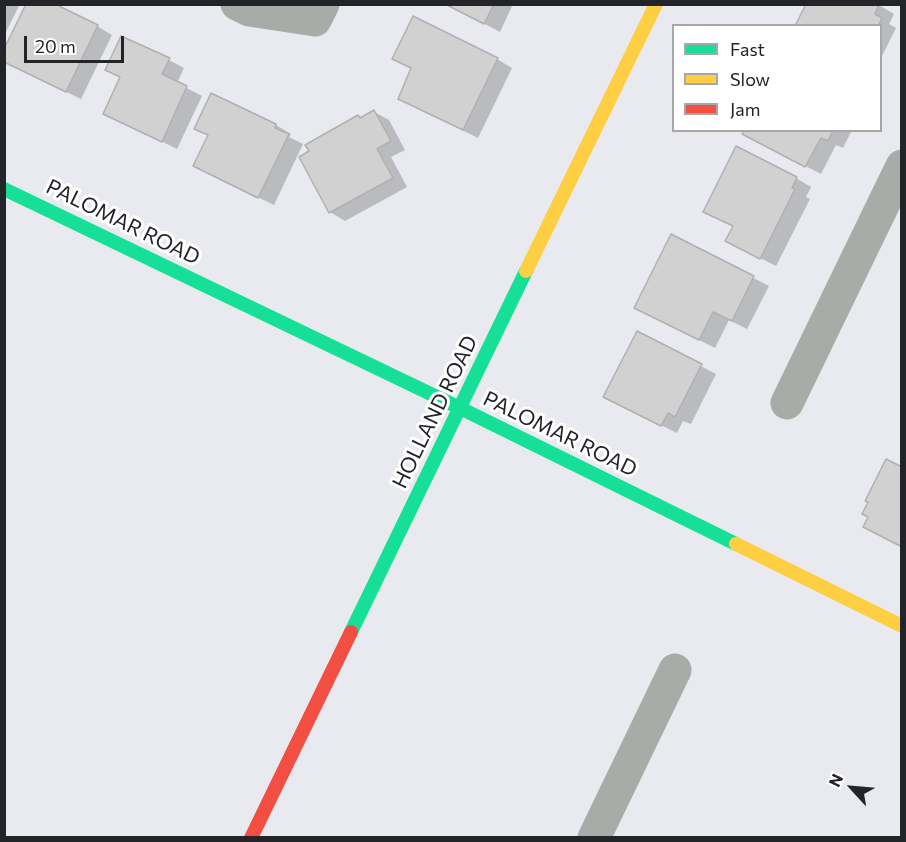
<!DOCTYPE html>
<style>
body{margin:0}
#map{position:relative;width:906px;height:842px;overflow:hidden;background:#e9eaef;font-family:Commissioner,sans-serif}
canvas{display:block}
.frame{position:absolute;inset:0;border:6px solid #222427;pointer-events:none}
.legend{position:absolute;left:672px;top:24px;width:210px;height:108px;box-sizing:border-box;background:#fff;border:2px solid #a7a7a9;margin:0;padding:8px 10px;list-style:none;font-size:18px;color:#222427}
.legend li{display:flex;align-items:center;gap:12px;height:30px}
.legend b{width:30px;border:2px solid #a7a7a9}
.north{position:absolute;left:822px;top:758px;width:60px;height:60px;-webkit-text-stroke:4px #fff;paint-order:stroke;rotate:296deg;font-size:16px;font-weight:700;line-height:24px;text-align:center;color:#222427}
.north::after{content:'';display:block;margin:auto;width:21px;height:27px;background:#222427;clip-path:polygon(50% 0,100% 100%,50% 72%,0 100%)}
.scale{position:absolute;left:24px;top:36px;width:100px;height:27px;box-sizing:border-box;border:3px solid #222427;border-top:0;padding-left:8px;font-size:18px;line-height:21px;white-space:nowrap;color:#222427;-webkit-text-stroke:4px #fff;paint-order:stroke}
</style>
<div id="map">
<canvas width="906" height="842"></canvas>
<div class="frame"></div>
<ul class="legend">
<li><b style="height:8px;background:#16e098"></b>Fast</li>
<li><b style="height:8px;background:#ffcf43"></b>Slow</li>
<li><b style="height:8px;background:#f24e42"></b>Jam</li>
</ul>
<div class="north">N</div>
<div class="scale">20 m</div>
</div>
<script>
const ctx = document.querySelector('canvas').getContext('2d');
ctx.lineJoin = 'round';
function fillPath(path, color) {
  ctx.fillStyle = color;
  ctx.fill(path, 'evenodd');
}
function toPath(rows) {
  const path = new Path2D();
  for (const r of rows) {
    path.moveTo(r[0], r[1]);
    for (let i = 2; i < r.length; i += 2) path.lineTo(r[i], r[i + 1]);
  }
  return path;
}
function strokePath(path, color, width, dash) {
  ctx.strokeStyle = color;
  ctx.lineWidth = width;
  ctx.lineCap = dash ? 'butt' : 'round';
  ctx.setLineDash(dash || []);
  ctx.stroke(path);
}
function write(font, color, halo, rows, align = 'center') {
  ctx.font = font + ' Commissioner,sans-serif';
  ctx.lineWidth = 6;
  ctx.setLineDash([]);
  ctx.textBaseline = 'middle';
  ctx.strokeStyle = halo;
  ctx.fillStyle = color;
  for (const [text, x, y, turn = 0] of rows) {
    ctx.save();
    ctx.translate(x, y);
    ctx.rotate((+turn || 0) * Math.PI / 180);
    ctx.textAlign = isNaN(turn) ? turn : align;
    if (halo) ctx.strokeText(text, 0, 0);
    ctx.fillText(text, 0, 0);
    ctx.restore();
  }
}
const shadow = toPath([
 [4,4,20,4,4,36],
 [446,4,513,4,500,32],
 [877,4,894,14,889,24,896,28,880,60,880,26,797,26],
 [97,26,112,35,81,99,16,68],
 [497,59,512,68,478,138,415,107],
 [169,60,184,68,177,83,202,96,177,149,105,113,121,78,107,70],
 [212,95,276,125,291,134,289,137,303,144,274,205,210,174,209,136],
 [374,112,389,120,405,150,391,157,407,187,345,221,330,212,358,117,361,118],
 [746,130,852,130,843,148,836,145,821,174,759,142],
 [796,178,811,187,806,197,810,199,776,266,742,249,734,227,720,220],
 [672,236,769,286,747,329,729,320,715,348,651,316],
 [637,333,716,374,691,424,683,421,677,433,620,405]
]);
const building = toPath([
 [26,4,55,4,98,25,66,92,4,62,4,49,26,4],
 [445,4,494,4,484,24,445,4],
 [806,4,879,4,875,14,882,18,878,26,795,26,806,4],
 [413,16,498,58,463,130,398,99,411,68,392,59,413,16],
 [121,36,170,58,162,74,187,86,162,142,103,114,120,77,105,70,121,36],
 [211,93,276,124,275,128,289,134,258,198,193,166,208,135,194,129,211,93],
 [374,110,391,141,377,149,393,178,329,213,299,157,309,151,305,145,358,115,360,118,374,110],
 [744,130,833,130,828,141,821,138,805,167,742,134,744,130],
 [736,146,797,177,792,188,795,189,760,259,725,241,733,226,703,212,736,146],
 [671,234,754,276,732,321,713,312,699,340,634,308,671,234],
 [637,331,702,364,675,417,668,413,661,426,603,397,637,331],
 [886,459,902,467,902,547,863,527,868,517,862,514,868,502,865,501,886,459]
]);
const street = toPath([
 [237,4,249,10,315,20,323,4],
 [787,403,902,166],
 [594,838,675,670]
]);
const fast = toPath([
 [4,189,460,408,736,544],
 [351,632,526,271]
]);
const slow = toPath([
 [526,271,656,4],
 [736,544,902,626]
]);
const jam = toPath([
 [251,838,351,632]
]);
const streetNames = [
 ["PALOMAR ROAD",123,222,26],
 ["HOLLAND ROAD",435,412,-64],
 ["PALOMAR ROAD",560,434,26]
];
fillPath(shadow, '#0003');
fillPath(building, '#d2d1d2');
strokePath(building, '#b0b0b1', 1.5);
strokePath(street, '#a8aca9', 33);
strokePath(fast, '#16e098', 14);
strokePath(slow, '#ffcf43', 14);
strokePath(jam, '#f24e42', 14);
write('21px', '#222427', '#fff', streetNames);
</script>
